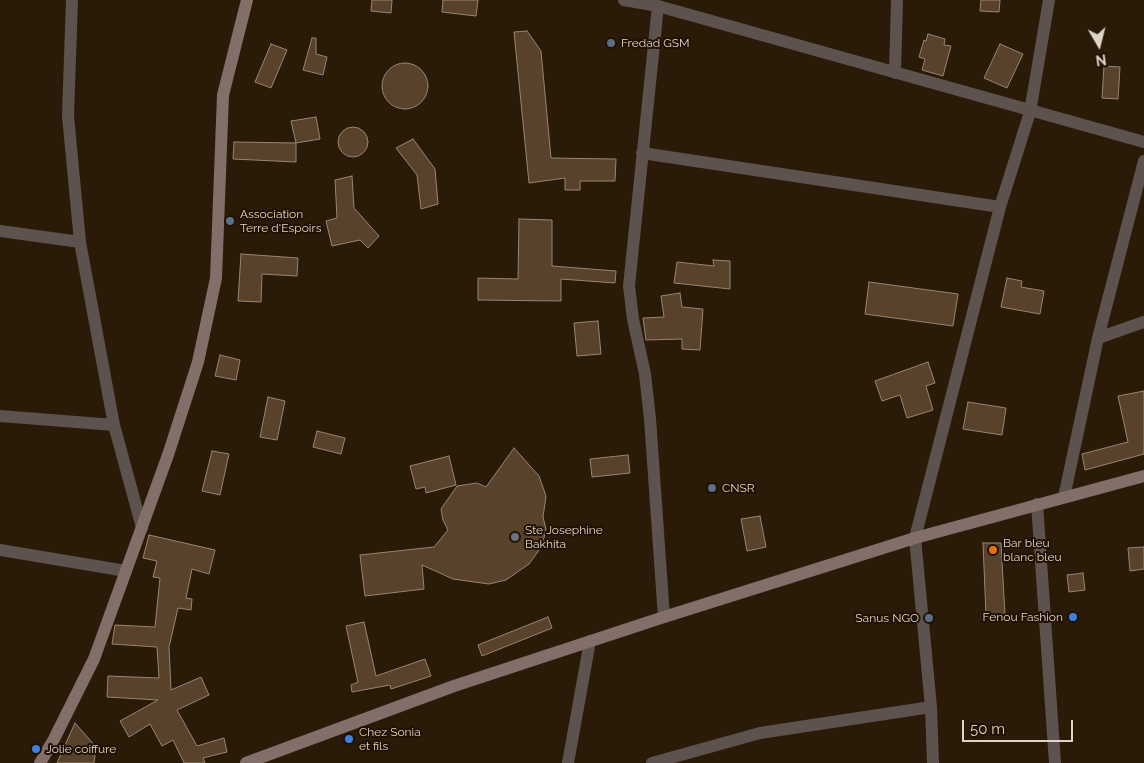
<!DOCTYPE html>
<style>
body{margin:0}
#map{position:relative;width:1144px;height:763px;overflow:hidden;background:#2a1b09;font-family:Raleway,sans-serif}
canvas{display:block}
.north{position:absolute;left:1074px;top:20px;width:50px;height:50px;-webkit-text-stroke:4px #201202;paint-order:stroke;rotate:172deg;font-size:14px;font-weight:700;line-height:20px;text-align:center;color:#ded4c9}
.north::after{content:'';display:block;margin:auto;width:18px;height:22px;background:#ded4c9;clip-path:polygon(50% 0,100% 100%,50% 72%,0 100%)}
.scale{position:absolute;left:962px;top:720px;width:111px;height:22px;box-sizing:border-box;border:2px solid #ded4c9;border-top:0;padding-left:6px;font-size:15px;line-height:18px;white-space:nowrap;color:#ded4c9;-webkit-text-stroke:4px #201202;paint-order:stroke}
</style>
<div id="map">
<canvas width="1144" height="763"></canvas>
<div class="north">N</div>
<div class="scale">50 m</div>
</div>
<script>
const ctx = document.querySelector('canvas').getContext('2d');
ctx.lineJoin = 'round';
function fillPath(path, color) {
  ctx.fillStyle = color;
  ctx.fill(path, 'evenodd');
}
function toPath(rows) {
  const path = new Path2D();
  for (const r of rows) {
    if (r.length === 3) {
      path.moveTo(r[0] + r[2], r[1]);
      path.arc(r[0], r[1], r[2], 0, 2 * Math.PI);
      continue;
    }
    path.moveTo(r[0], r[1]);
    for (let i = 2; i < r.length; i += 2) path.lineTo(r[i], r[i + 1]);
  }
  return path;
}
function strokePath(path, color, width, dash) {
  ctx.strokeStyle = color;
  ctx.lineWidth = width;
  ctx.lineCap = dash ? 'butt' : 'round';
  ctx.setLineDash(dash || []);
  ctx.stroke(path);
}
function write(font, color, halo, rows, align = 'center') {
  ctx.font = font + ' Raleway,sans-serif';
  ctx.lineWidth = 4;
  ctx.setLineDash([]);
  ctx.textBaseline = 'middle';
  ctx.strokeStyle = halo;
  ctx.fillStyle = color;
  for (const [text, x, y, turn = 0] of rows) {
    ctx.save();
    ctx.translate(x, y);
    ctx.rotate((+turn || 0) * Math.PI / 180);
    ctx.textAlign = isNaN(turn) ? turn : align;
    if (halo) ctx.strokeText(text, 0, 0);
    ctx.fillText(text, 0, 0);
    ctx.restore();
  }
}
const building = toPath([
 [372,0,392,0,391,13,371,11,372,0],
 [443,0,478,0,476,16,442,12,443,0],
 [981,0,1000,0,999,12,980,11,981,0],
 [527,31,541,51,551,158,616,159,615,181,580,181,580,190,565,190,565,178,529,183,514,32,527,31],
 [928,34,945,39,944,45,951,46,943,76,922,70,925,59,919,57,924,40,926,41,928,34],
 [312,38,316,38,316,54,327,57,323,75,303,70,312,38],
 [271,44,287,50,271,88,255,82,271,44],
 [1000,44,1023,54,1007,88,984,78,1000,44],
 [405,86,23],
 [1104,66,1120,67,1118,99,1102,98,1104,66],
 [316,117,320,139,296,143,291,121,316,117],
 [353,142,15],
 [413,139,435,169,438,204,421,209,417,175,396,148,413,139],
 [234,142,296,143,296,162,233,159,234,142],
 [352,176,354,208,379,236,368,248,360,240,332,246,326,221,337,218,335,180,352,176],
 [519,219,552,220,552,266,616,271,615,283,561,279,561,301,478,300,478,278,518,279,519,219],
 [241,254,298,258,297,276,262,274,261,302,238,301,241,254],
 [713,260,730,261,730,289,674,283,677,262,714,266,713,260],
 [1007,278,1022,281,1021,287,1044,291,1040,314,1001,307,1007,278],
 [869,282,958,294,953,326,865,314,869,282],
 [680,293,682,307,703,309,700,350,682,349,682,339,646,340,643,318,664,317,661,296,680,293],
 [598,321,601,354,577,356,574,323,598,321],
 [220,355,240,360,236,380,215,376,220,355],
 [928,362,935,383,926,386,933,410,907,418,900,395,882,401,875,381,928,362],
 [1144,391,1144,454,1085,470,1082,454,1128,442,1118,396,1144,391],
 [268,397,285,401,277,440,260,437,268,397],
 [968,402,1006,408,1002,435,963,429,968,402],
 [317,431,345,438,341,454,313,447,317,431],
 [514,448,539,476,546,496,543,517,546,529,542,546,529,564,506,580,489,584,453,579,422,565,424,589,365,596,360,555,434,547,448,530,443,520,441,509,457,486,477,483,486,487,514,448],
 [212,451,229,454,220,495,202,491,212,451],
 [628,455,630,473,592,477,590,459,628,455],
 [449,456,456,485,426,493,425,487,416,489,410,466,449,456],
 [760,516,766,547,747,551,741,519,760,516],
 [149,535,215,550,209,574,192,569,186,598,192,599,191,610,178,608,169,647,171,690,201,677,209,695,177,710,197,746,224,738,227,752,203,758,205,763,184,763,173,740,162,746,150,724,129,737,120,721,158,700,107,697,108,676,159,678,157,647,112,644,115,625,155,627,160,578,153,577,157,561,143,558,149,535],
 [983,543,1001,543,1005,615,986,615,983,543],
 [1144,547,1144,569,1130,571,1128,548,1144,547],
 [1083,573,1085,590,1069,592,1067,575,1083,573],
 [548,617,552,628,482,656,478,645,548,617],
 [364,622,376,676,425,659,431,676,391,689,390,685,352,692,351,685,358,682,346,626,364,622],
 [75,723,96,747,94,763,57,763,75,723]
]);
const minor = toPath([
 [72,0,68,116,80,242,114,425,142,528],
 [624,0,658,6,1144,142],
 [658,6,629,286,633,319,645,374,650,419,664,617],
 [895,73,897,0],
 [642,153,1000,207],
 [0,231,80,242],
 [1098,338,1144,322],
 [0,416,114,425],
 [1064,497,1098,338,1144,161],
 [1037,504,1055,763],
 [0,550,126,571],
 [568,763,590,641],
 [652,763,760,733,931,707],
 [933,763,931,707,915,538,1000,207,1030,112,1049,0]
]);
const secondary = toPath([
 [40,763,54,739,94,659,168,455,198,362,216,278,223,95,247,0],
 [246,763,454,686,664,617,915,538,1144,476]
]);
const markers = [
 [611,43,5,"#5c6f8a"],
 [230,221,5,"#5c6f8a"],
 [712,488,5,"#5c6f8a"],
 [515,537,5,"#6b7280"],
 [993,550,5,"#e8710a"],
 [1073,617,5,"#3f7fe0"],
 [929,618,5,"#5c6f8a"],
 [349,739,5,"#3f7fe0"],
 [36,749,5,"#3f7fe0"]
];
const poiNames = [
 ["Fredad GSM",621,43],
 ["Association",240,214],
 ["Terre d'Espoirs",240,228],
 ["CNSR",722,488],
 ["Ste Josephine",525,530],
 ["Bakhita",525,544],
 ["Bar bleu",1003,543],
 ["blanc bleu",1003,557],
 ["Fenou Fashion",1063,617,"right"],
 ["Sanus NGO",919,618,"right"],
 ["Chez Sonia",359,732],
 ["et fils",359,746],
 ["Jolie coiffure",46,749]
];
fillPath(building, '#59422b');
strokePath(building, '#998571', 1);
strokePath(minor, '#5e524e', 12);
strokePath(secondary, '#826f69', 12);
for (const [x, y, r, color] of markers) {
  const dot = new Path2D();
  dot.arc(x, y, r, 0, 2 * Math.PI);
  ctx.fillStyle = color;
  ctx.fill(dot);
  strokePath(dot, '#201202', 2);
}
write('12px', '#ded4c9', '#201202', poiNames, 'left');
</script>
